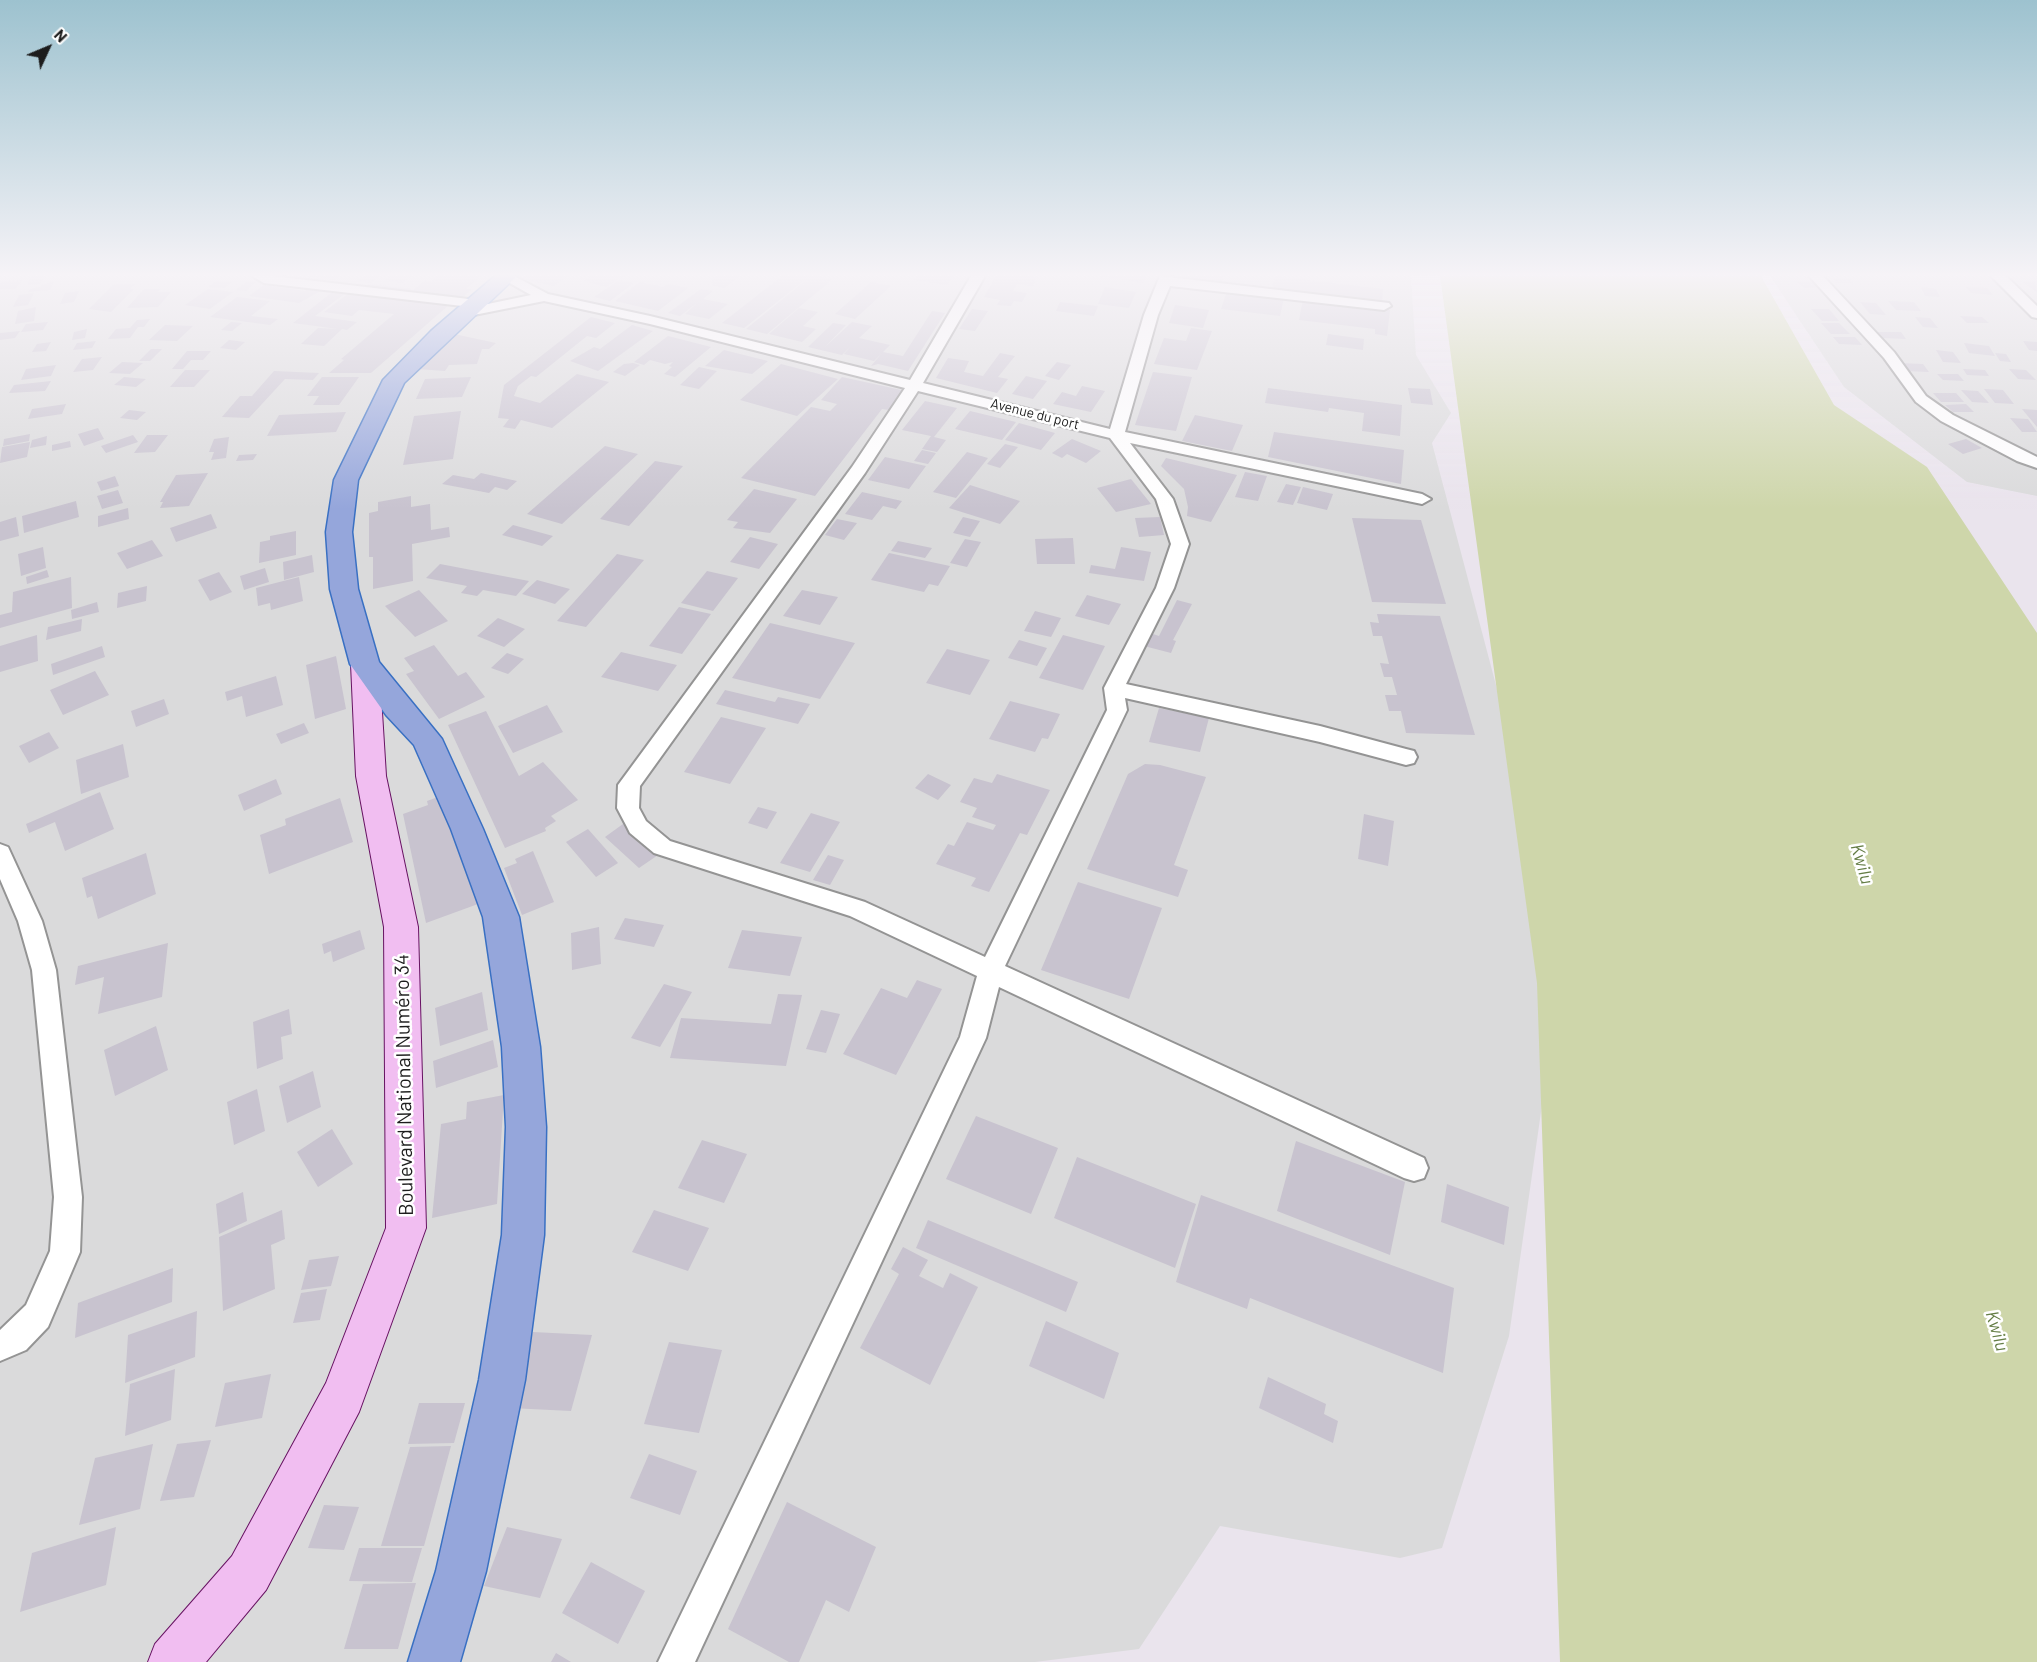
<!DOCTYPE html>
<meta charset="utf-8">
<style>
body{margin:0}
#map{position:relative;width:2037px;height:1662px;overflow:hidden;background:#eae4ed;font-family:Barlow,sans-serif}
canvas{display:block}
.north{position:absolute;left:18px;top:18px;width:60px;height:60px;-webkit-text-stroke:4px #fff;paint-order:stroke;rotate:46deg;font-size:16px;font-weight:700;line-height:24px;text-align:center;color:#1d1d1d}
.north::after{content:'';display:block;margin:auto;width:21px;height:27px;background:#1d1d1d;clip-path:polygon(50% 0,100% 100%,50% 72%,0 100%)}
</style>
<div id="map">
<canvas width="2037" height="1662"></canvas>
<div class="north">N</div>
</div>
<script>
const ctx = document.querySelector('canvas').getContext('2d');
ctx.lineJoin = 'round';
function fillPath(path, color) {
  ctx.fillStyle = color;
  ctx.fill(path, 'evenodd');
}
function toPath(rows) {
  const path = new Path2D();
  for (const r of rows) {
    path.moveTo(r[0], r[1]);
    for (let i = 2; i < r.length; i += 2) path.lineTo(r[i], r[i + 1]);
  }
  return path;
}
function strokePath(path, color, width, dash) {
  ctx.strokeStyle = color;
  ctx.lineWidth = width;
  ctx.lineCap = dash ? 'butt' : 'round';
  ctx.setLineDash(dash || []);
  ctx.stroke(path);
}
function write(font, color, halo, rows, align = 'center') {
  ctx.font = font + ' Barlow,sans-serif';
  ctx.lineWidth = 5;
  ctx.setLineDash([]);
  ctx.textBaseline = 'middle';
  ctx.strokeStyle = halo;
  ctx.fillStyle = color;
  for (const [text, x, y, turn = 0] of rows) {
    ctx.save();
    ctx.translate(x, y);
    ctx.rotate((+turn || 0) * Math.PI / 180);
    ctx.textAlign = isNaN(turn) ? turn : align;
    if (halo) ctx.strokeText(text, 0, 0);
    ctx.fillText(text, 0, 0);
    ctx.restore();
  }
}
const residential = toPath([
 [0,276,1411,276,1416,355,1451,413,1432,443,1520,776,1547,1070,1509,1336,1442,1548,1400,1558,1220,1526,1139,1649,1035,1662,0,1662],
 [1770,276,2037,276,2037,496,1967,482,1844,387]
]);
const water = toPath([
 [1440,276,1761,276,1834,405,1927,467,2037,633,2037,1662,1560,1662,1537,983]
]);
const building = toPath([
 [32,276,45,276,40,284,27,285],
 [309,276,341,276,335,280],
 [364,276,380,276,371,283,357,281],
 [390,276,411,276,402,283,384,280],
 [437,276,481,276,466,289,472,289,461,299,410,293,425,280,431,281],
 [525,276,567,276,554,286,521,279],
 [591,276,623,276,606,287,583,281],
 [740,276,724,288,711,285,713,283,709,282,715,278,708,277],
 [782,276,810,276,744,328,722,323],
 [811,276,834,278,767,334,746,329],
 [917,276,954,276,947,285,914,280],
 [996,276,1025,276,1037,277,1033,286,1017,284,1013,291,1027,293,1022,302,1014,301,1011,306,997,305,1000,300,984,297],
 [1100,276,1146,276,1143,283],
 [1183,276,1223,276,1222,282],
 [1275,276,1383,289,1382,304,1363,301,1364,299,1272,288],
 [1832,278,1849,278,1853,283,1836,283],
 [23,280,15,289,0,289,0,283,4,281],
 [619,280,634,283,610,301,594,297],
 [216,281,232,282,225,288,208,287],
 [247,281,256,282,246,291,236,290],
 [1814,281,1822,287,1805,288,1797,282],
 [2035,281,2037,292,2022,282],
 [54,282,50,290,28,292,30,289,40,287,42,284],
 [640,282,663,287,668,284,688,288,658,311,615,301],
 [871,282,891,286,855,319,835,314],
 [114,284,135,284,130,289,134,289,111,312,89,309],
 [370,284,412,289,408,293,365,287],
 [264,285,305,291,309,287,324,289,299,303,249,296],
 [1105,287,1136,292,1129,308,1098,304],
 [1921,287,1936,289,1940,297,1925,296],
 [1966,287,1987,288,1993,295,1971,293],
 [144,289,160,289,158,292,171,292,158,307,127,308],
 [208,289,233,292,210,309,185,305],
 [701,289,713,291,703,299,728,304,709,319,685,314,697,303,680,316,668,313],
 [335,290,347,292,315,316,357,322,347,330,342,329,324,346,301,344,318,328,338,329,293,323],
 [79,291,74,302,60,304,65,293],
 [1227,291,1284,298,1280,316,1221,309],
 [350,292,450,304,371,373,329,373,344,360,341,359,394,314,359,310,352,316,324,312],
 [34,293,28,305,13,307,19,295],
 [237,297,270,301,251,316,278,319,270,325,210,317],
 [1303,299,1390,310,1387,336,1375,334,1375,329,1299,320],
 [1888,301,1914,302,1921,311,1896,310],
 [1060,302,1098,306,1094,316,1056,311],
 [1860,302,1876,303,1886,315,1870,314],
 [1175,305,1209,310,1203,328,1169,323],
 [36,307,34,321,15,324,18,311],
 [799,308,818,312,803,326,816,329,802,342,769,334],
 [972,309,988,311,975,331,959,329],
 [1811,309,1829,309,1839,321,1822,321],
 [932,311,945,313,908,371,878,364,871,366,881,354,874,361,844,354,851,346,842,355,808,347,833,323,846,325,825,347,852,322,872,326,859,338,890,345,883,352,903,356],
 [1960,316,1982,317,1989,323,1967,323],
 [591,317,615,323,596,338,587,336,536,377,531,376,518,386,514,396,540,403,577,374,609,382,552,428,521,420,515,429,503,427,509,419,498,418,504,385],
 [1915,317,1930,318,1938,328,1923,327],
 [150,319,144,327,138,327,130,338,108,339,116,329,130,328,137,320],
 [48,322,43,330,21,332,26,324],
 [231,322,242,323,232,331,221,330],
 [1821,323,1839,323,1850,334,1831,334],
 [165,325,193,326,177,341,149,340],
 [632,325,653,331,598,371,570,361,594,347,600,349],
 [1191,328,1212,331,1197,370,1154,364,1164,338,1186,341],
 [87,329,85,338,72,340,74,332],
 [20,331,15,338,0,340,0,333],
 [1876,332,1901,332,1906,339,1882,338],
 [454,334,496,343,489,349,482,349,477,364,449,365,445,371,417,369],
 [1328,334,1364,339,1363,350,1326,345],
 [668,336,711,347,675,377,664,374,672,367,669,366,673,362,665,364,650,360,644,365,634,362],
 [1833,337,1855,337,1862,345,1839,344],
 [229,340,245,342,236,350,220,348],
 [96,341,92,348,73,350,77,343],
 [2023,341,2037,342,2037,351,2029,350],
 [51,342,46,351,32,352,37,344],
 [1964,343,1989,346,1995,356,1969,353],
 [151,349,162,349,150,361,139,361],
 [724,350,768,361,752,374,705,366],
 [1936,350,1953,352,1961,363,1943,362],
 [187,351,211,351,203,360,191,360,183,369,172,369],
 [1000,353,1015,356,998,377,1008,379,997,393,936,378,948,358,969,361,964,372,983,376],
 [1995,353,2006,354,2011,362,2000,361],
 [102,357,93,370,73,372,82,359],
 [122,362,143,363,130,374,109,373],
 [1057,362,1071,365,1059,380,1045,376],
 [633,363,640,365,625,376,613,372,624,364],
 [1899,363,1923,364,1929,372,1906,371],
 [781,364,838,379,797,416,740,400],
 [56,365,51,376,21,380,26,369],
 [699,367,717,371,699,389,680,385],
 [1963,369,1985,370,1989,376,1967,375],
 [2009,369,2026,370,2036,380,2018,379],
 [185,370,210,370,194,387,170,387],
 [274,371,319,373,313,380,285,379,249,418,222,417,240,396,252,396],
 [1153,372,1192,377,1176,431,1135,425],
 [1937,374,1958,374,1964,381,1943,380],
 [1026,376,1047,381,1033,399,1012,394],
 [124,377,146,379,136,387,114,385],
 [322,377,359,377,339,405,313,405,319,396,307,396],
 [471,377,462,397,416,399,425,379],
 [842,377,906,391,889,410,882,409,815,496,741,478,811,407,830,411,837,404,821,400],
 [51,381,45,391,9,393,14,385],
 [1082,386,1105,391,1091,412,1053,404,1062,392,1076,396],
 [1268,388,1402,405,1400,436,1362,431,1364,413,1329,408,1328,412,1265,403],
 [1408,388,1430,389,1433,405,1411,403],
 [1984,389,2003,390,2014,404,1995,403],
 [1961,390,1978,391,1989,403,1972,402],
 [1933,393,1956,393,1964,402,1941,402],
 [925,401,957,408,934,437,946,440,937,452,922,449,931,436,902,430],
 [66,404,62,414,28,419,32,409],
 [1966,404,1974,412,1953,412,1945,405],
 [2022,409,2037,410,2037,427],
 [129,410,146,412,137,420,120,418],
 [461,411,453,459,403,465,414,416],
 [970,411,1016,422,1002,440,955,429],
 [346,412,336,432,267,436,279,415],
 [1195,415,1243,425,1232,451,1182,441],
 [2010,418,2028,419,2037,432,2022,432],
 [1019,423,1055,433,1041,450,1005,440],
 [98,428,104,439,84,446,78,434],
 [1274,432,1404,450,1401,484,1268,457],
 [30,434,29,441,3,446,4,439],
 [133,435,138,442,106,453,101,446],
 [147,435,168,435,155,452,134,453],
 [47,436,46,445,30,448,32,440],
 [229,437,226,458,211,460,214,452,209,452,214,439],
 [1072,439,1101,451,1086,463,1067,454,1062,458,1052,453],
 [1966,439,1982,448,1963,454,1948,444],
 [70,441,71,447,52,451,52,445],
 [30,442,27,457,0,463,2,447],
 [1005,444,1018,447,1000,468,987,464],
 [605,446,638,454,562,524,527,514],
 [922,450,936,453,928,464,914,461],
 [967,452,988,458,956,498,933,492],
 [257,454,253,460,236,461,239,455],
 [885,457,926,466,909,489,868,480],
 [1166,458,1237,475,1211,522,1187,516,1188,507,1184,489,1161,466],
 [655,461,683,466,629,526,600,519],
 [1245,472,1267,476,1258,501,1235,497],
 [208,473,189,506,160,508,163,502,160,502,176,475],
 [481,473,517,481,507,490,495,487,489,493,442,484,453,475,474,479],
 [115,476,119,486,101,491,97,482],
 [1131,479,1151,504,1116,512,1097,488],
 [1286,484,1301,487,1293,505,1277,502],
 [970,485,1020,501,1000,524,949,508],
 [1303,487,1333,494,1327,510,1297,503],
 [754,489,797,499,770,533,733,528,738,522,727,520],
 [118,490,123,503,102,509,97,496],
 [862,492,902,501,896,509,883,506,872,520,845,514],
 [411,496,411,507,430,504,431,530,449,527,450,537,412,544,413,581,373,589,373,557,369,557,369,513,378,511,378,502],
 [76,501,79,517,24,533,22,516],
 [128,508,129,519,98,527,98,516],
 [211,514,217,528,176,542,170,528],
 [16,517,19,536,0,541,0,522],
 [963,517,980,521,970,537,953,533],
 [1160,517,1164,535,1139,537,1135,518],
 [1352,518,1421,520,1446,604,1372,602],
 [837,519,857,523,844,540,825,535],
 [513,525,553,536,542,546,502,535],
 [296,531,296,555,259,563,260,542,270,540,270,536],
 [750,537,778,544,759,569,730,562],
 [1073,538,1075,564,1037,564,1035,539],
 [965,539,981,542,967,567,950,563],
 [152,540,163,556,127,569,117,553],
 [898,541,932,548,925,558,891,551],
 [43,547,46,568,21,576,18,554],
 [1121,547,1151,552,1144,581,1089,573,1091,565,1115,569],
 [889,553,950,566,938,586,929,584,924,592,871,580],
 [617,554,644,560,586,627,557,621],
 [312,555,314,572,284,580,283,562],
 [440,564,529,581,516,596,483,590,477,596,461,593,467,586,426,578],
 [265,568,269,582,244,590,240,576],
 [47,570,49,577,27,584,26,577],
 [707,571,738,578,713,611,681,603],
 [219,572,232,592,210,601,198,580],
 [71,577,72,608,0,628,0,615,12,612,13,592],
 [299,577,303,601,271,610,270,603,258,606,256,588],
 [537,580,570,589,555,604,522,594],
 [147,586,146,601,117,608,118,593],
 [419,590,448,621,415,637,385,606],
 [802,590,838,597,820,625,783,616],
 [1087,595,1121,604,1109,625,1075,616],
 [1177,600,1192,604,1173,640,1176,641,1171,653,1144,646,1150,633,1159,636],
 [97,602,99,612,72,619,71,610],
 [679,607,711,614,682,654,649,646],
 [1035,611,1061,618,1051,637,1024,631],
 [1377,614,1440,616,1475,735,1406,733,1401,711,1389,711,1385,695,1397,695,1392,677,1384,677,1380,663,1389,664,1382,636,1373,636,1370,622,1379,623],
 [498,618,525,629,504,647,477,636],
 [82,619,81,631,46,640,48,627],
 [770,623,855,643,820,699,732,678],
 [37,635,38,661,0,672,0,646],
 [1063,635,1105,646,1083,690,1039,678],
 [1019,640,1047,648,1037,666,1008,658],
 [434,645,458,676,466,672,485,697,439,719,406,674,414,671,404,658],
 [102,646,105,657,53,675,51,664],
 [947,649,990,660,970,695,926,683],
 [621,652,677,665,658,691,601,677],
 [507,653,524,659,508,674,491,668],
 [336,656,346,709,315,719,306,665],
 [95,671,109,695,63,715,50,690],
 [276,676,283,705,246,717,242,696,227,701,225,692],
 [725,690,775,702,778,697,810,704,798,724,716,704],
 [164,699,169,714,136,727,131,711],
 [1010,701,1060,714,1048,739,1042,738,1035,752,989,739],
 [547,705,563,732,513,753,498,726],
 [1159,708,1209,718,1200,752,1149,742],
 [486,711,519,776,543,762,578,800,551,816,556,821,545,828,546,831,505,848,448,725],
 [721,717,766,728,730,784,684,772],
 [304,723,309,733,281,744,276,734],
 [49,732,59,748,29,763,19,746],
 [123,744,129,777,81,794,76,760],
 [1145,764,1160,765,1206,777,1174,865,1188,870,1178,897,1087,869,1128,774],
 [928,774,951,785,938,800,915,788],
 [997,774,1050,790,1027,835,1020,833,989,892,971,886,976,878,936,864,948,844,954,846,967,822,993,830,996,825,972,817,977,808,960,802,974,778,992,783],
 [276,779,282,794,244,811,238,795],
 [100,792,114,829,65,851,55,822,29,833,26,824],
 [449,793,478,904,426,923,403,814,428,805,427,801],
 [340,798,353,842,269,874,260,835,286,825,285,819],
 [758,807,777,812,767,829,748,823],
 [811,813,840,822,810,872,780,863],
 [1364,814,1394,821,1388,866,1358,859],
 [623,824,658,855,639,868,605,837],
 [588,829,618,863,596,877,566,842],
 [533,851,554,902,522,915,504,868,517,863,515,859],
 [146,853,156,894,98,919,92,896,87,898,82,878],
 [828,855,844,860,830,885,813,880],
 [1078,882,1162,908,1129,999,1041,970],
 [625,918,664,925,654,947,614,939],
 [599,927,601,964,572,970,571,933],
 [360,930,365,949,333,962,331,951,324,954,322,944],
 [742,930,802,937,790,976,728,968],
 [168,943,162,997,98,1014,104,977,75,985,78,966],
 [917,980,942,989,896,1075,843,1054,881,988,907,998],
 [664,984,692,992,660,1047,631,1038],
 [482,992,488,1030,440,1046,435,1008],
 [778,994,802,995,786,1066,670,1058,681,1018,771,1024],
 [289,1009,292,1034,281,1037,283,1059,257,1069,253,1022],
 [821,1010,840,1014,826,1053,806,1049],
 [156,1026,168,1070,115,1096,104,1050],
 [493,1040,498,1067,436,1088,433,1061],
 [313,1071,321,1107,287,1123,279,1086],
 [257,1089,265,1131,234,1145,227,1102],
 [504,1095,497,1204,432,1218,441,1124,466,1119,467,1102],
 [976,1116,1058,1148,1031,1214,946,1179],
 [332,1129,353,1164,318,1187,297,1152],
 [702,1140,747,1154,724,1203,678,1188],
 [1296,1141,1405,1182,1390,1255,1277,1211],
 [1077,1157,1196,1204,1175,1268,1054,1218],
 [1447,1184,1509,1207,1504,1245,1441,1222],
 [243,1192,247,1221,219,1234,216,1204],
 [1201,1195,1454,1288,1443,1373,1250,1298,1247,1309,1176,1282],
 [282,1210,285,1239,271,1245,275,1289,223,1311,219,1237],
 [654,1210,709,1228,688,1271,632,1252],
 [928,1220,1078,1282,1066,1312,916,1248],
 [903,1247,928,1260,919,1276,943,1288,950,1273,978,1287,930,1385,860,1348,899,1274,891,1269],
 [339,1256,331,1286,301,1290,309,1260],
 [173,1268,172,1302,75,1338,78,1303],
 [327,1289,320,1320,293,1323,301,1293],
 [197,1311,195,1357,125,1383,128,1335],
 [1046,1321,1119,1353,1104,1399,1029,1366],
 [533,1332,592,1335,571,1411,510,1408],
 [669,1342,722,1350,699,1433,644,1424],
 [175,1369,171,1420,125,1436,130,1384],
 [271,1374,262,1418,215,1427,225,1383],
 [1268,1377,1326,1404,1324,1414,1338,1421,1333,1443,1259,1408],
 [419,1403,465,1403,454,1443,408,1444],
 [211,1440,194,1497,160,1501,177,1444],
 [153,1444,140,1509,79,1525,95,1458],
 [451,1446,424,1546,381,1546,410,1447],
 [649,1454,697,1471,680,1515,630,1498],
 [787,1502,876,1547,849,1612,826,1600,799,1662,789,1662,728,1629],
 [324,1505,359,1507,344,1550,308,1548],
 [116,1527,106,1585,20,1612,32,1553],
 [507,1527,562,1539,540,1598,484,1586],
 [359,1548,422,1548,412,1582,349,1581],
 [591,1562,645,1591,618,1644,562,1613],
 [416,1583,398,1649,344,1649,363,1584],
 [556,1653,571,1662,551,1662]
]);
const street = toPath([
 [252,276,272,276,477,300,482,301,483,305,531,295,499,277,514,276,548,294,650,316,910,380,971,276,985,276,923,383,1110,429,1144,315,1160,276,1389,303,1391,306,1384,310,1170,286,1158,315,1125,432,1422,494,1431,499,1422,504,1130,443,1173,499,1189,544,1174,588,1126,684,1320,726,1406,749,1414,751,1417,757,1414,763,1406,765,1320,742,1125,698,1127,710,1005,966,1424,1158,1428,1168,1424,1178,1414,1181,1404,1178,999,987,986,1038,695,1662,658,1662,960,1037,977,976,850,916,654,853,630,833,627,827,617,808,618,785,852,467,905,388,650,324,544,301,469,316,462,312,471,307,264,283,252,276],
 [918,391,1110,438,1156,499,1171,544,1156,588,1104,688,1107,710,985,957,865,902,670,841,646,821,639,808,640,786,865,473,918,391],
 [1809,276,1823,276,1894,352,1926,396,1953,415,2037,457,2037,468,2017,461,1941,421,1916,402,1884,358,1809,276],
 [1991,276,2006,276,2037,306,2037,318,2032,317,1991,276],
 [0,844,8,847,42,921,56,970,82,1197,80,1252,48,1327,26,1350,0,1361,0,1330,26,1305,50,1251,54,1197,32,970,18,921,0,879,0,844]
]);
const secondary = toPath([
 [365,655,375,657,379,664,386,776,418,927,426,1228,359,1412,266,1590,206,1662,148,1662,155,1644,232,1556,326,1383,386,1228,384,927,356,776,351,664,355,657,365,655]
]);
const highway = toPath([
 [495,276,517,276,404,383,358,480,352,532,358,589,379,662,442,739,483,829,519,917,540,1047,546,1127,544,1235,525,1380,486,1571,460,1662,408,1662,436,1571,479,1380,502,1235,506,1127,502,1047,483,917,451,829,414,745,386,715,350,664,330,589,326,532,334,480,383,380,431,331,495,276]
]);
const farStreetnames = [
 ["Avenue du port",1035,414,14]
];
const waterNames = [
 ["Kwilu",1862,864,74],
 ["Kwilu",1997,1331,74]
];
const nearStreetnames = [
 ["Boulevard National Numéro 34",404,1085,-91]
];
fillPath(residential, '#dadadb');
fillPath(water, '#ced6aa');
fillPath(building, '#c8c3cf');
strokePath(street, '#949494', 4);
strokePath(secondary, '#671262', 2);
strokePath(highway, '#3970c3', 3);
fillPath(street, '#fff');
fillPath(secondary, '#f1bef1');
fillPath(highway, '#95a6db');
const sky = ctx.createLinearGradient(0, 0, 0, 509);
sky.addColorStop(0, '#9dc2cf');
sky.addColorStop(0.54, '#f6f3f7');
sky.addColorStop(1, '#f6f3f700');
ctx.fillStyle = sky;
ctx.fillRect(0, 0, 2037, 509);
write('14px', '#1d1d1d', '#fff', farStreetnames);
write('italic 18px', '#647d45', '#fff', waterNames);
write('20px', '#1d1d1d', '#fff', nearStreetnames);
</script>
